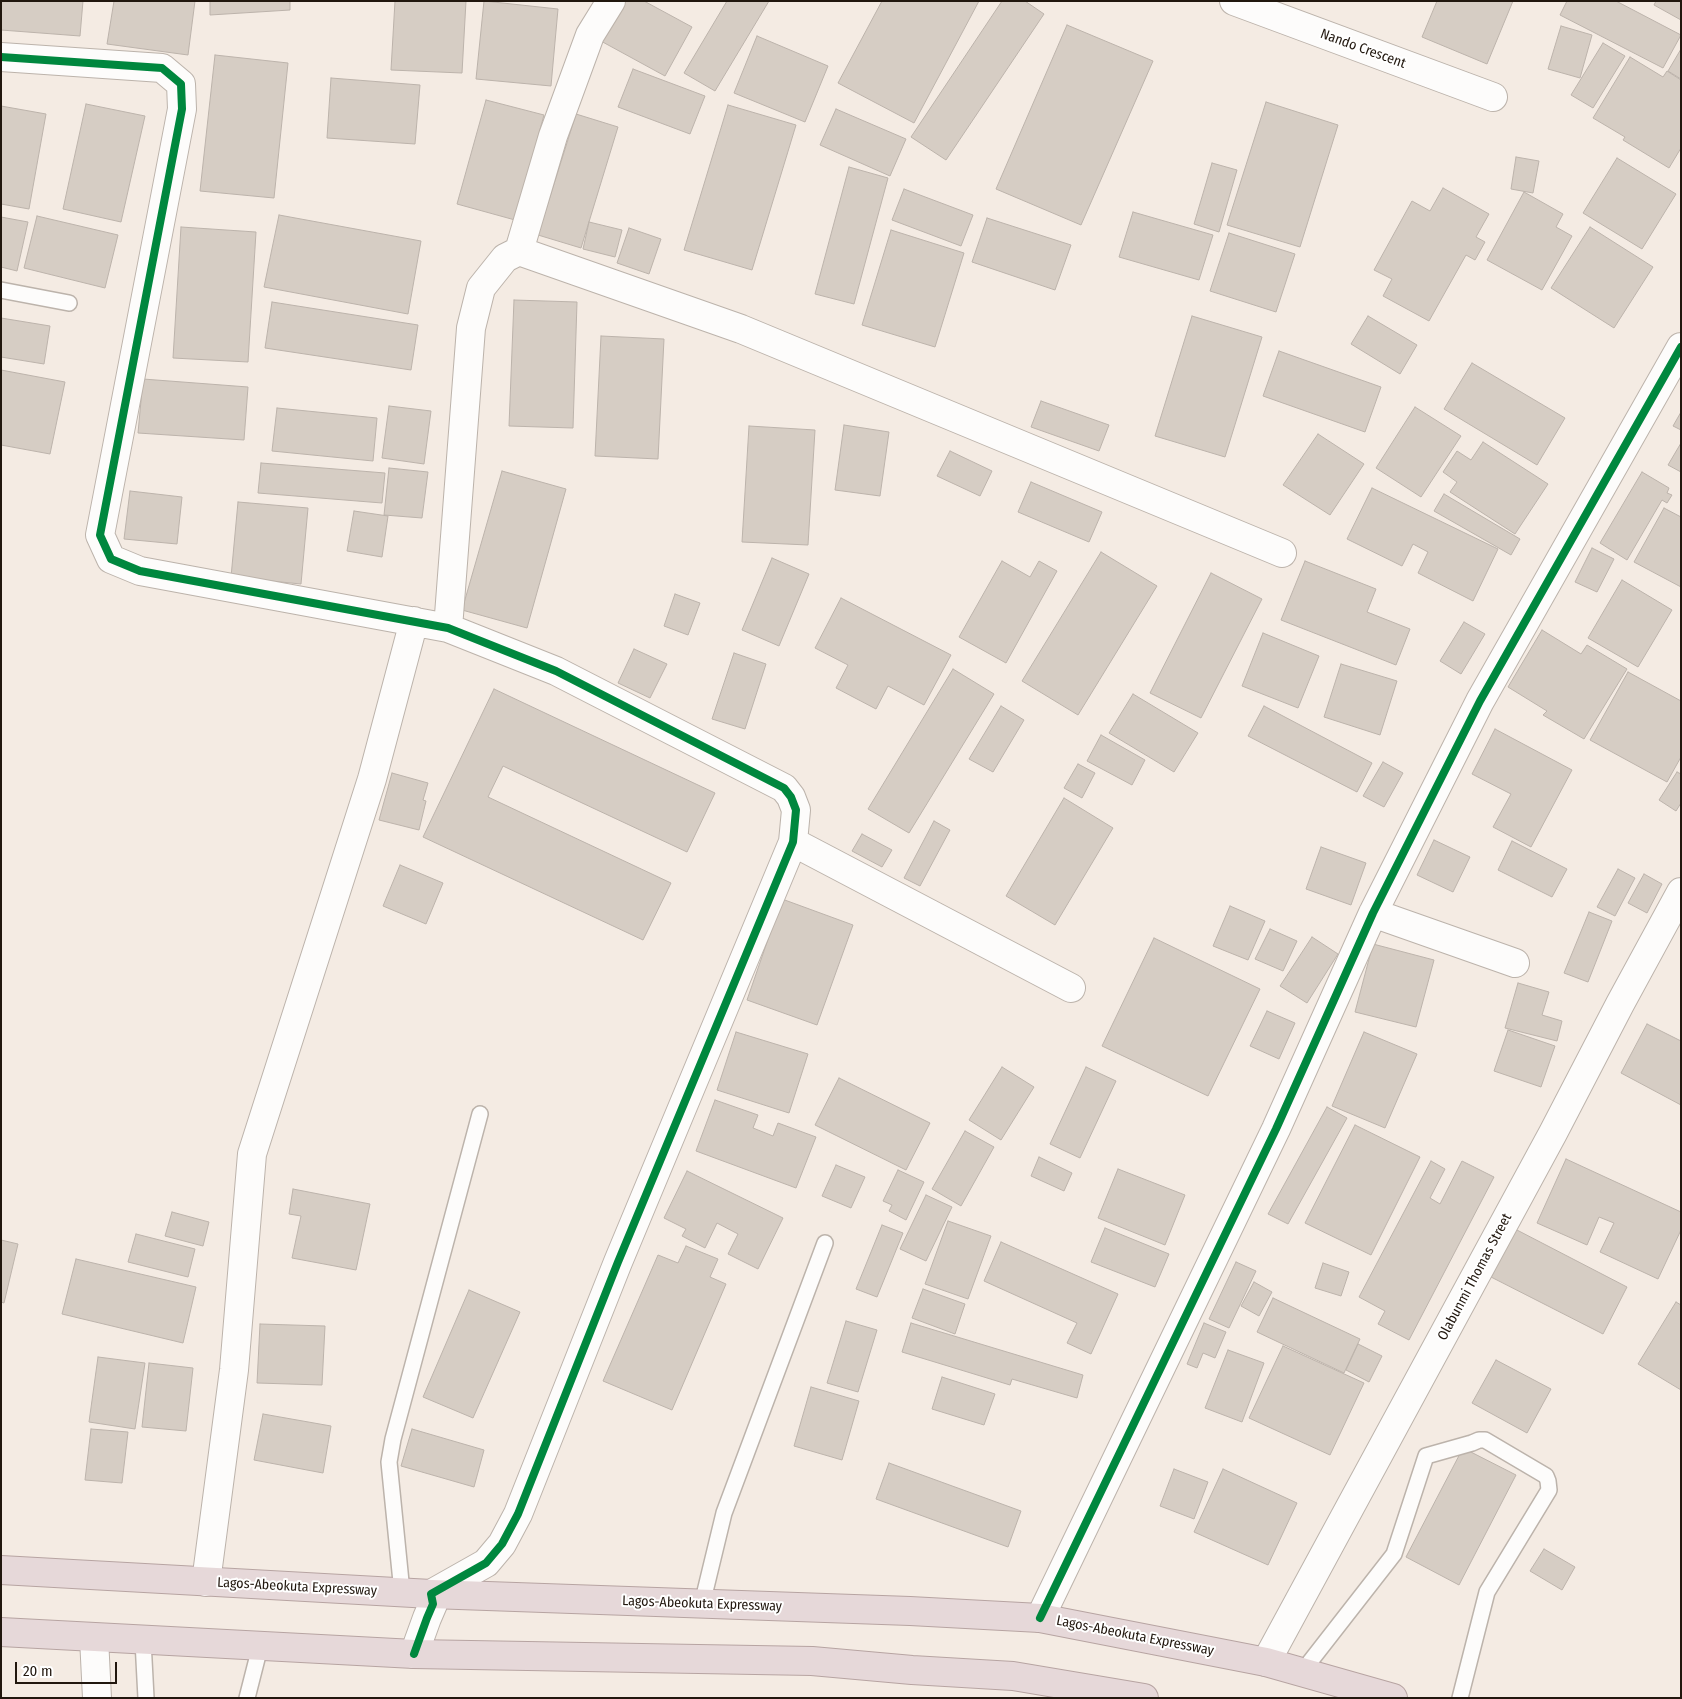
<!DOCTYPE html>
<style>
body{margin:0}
#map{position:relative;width:1682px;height:1699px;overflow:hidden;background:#f4ebe3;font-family:"Fira Sans Condensed",sans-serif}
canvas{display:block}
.frame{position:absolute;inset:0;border:2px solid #21170e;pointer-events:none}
.scale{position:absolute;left:15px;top:1662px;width:102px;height:22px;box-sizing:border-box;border:2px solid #21170e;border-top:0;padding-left:6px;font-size:15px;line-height:18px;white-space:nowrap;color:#21170e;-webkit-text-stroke:4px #fff;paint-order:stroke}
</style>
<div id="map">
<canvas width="1682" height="1699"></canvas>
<div class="frame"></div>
<div class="scale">20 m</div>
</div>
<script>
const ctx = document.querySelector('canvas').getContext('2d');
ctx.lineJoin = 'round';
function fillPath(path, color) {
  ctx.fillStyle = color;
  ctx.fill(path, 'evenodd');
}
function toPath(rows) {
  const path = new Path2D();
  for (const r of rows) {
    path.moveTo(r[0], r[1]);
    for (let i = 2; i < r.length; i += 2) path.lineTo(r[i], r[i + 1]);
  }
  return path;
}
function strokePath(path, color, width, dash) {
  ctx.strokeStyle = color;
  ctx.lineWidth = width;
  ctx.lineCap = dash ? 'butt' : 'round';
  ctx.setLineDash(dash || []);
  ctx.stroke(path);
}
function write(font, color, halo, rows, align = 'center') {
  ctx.font = font + ' "Fira Sans Condensed",sans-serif';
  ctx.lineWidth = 4;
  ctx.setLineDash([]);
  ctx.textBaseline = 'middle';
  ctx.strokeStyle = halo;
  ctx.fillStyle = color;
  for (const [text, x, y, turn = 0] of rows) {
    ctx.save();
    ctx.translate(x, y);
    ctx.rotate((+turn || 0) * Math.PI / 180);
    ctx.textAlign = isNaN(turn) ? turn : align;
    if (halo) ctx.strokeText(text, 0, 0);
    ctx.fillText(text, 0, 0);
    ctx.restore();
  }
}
const building = toPath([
 [1,1,83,1,80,36,1,30,1,1],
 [114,1,195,1,188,55,107,44,114,1],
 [210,1,290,1,290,10,210,15,210,1],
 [395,1,466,1,462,73,391,70,395,1],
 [484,1,558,9,551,86,476,79,484,1],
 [620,1,644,1,692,27,665,76,599,40,620,1],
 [727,1,769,1,715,91,684,73,727,1],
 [882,1,979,1,914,123,838,83,882,1],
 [1002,1,1025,1,1044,14,946,160,911,137,1002,1],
 [1437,1,1513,1,1487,64,1422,37,1437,1],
 [1567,1,1616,1,1681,35,1663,68,1560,15,1567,1],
 [1656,1,1681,1,1681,20,1654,5,1656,1],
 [1067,25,1153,61,1081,225,996,189,1067,25],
 [1561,26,1592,35,1580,78,1548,69,1561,26],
 [757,36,828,66,805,122,734,93,757,36],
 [1603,43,1625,56,1593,108,1571,95,1603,43],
 [1681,49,1681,79,1668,71,1681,49],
 [215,55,288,63,274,198,200,191,215,55],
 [1630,57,1663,77,1667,71,1681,80,1681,148,1669,168,1623,140,1625,137,1593,118,1630,57],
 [633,69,705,96,690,134,618,107,633,69],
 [331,78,420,85,415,144,327,138,331,78],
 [486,100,544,115,515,220,457,204,486,100],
 [1266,102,1338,125,1300,247,1227,225,1266,102],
 [86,104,145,116,121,222,63,209,86,104],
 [728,105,796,125,752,270,684,250,728,105],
 [1,106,46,114,29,209,1,204,1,106],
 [836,109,906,139,890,176,820,145,836,109],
 [576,114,618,127,581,248,538,235,576,114],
 [1516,157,1539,161,1533,193,1511,189,1516,157],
 [1617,158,1676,194,1642,249,1583,213,1617,158],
 [1212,163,1237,170,1219,232,1194,224,1212,163],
 [849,167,888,178,854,304,815,294,849,167],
 [1443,188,1489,214,1476,237,1485,242,1475,260,1466,255,1429,321,1383,296,1392,279,1374,270,1412,201,1430,211,1443,188],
 [904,189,973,215,961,246,892,220,904,189],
 [1524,192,1563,214,1556,227,1572,236,1542,290,1487,260,1524,192],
 [1133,212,1213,235,1199,280,1119,257,1133,212],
 [279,215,421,241,408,314,264,287,279,215],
 [37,216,118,235,105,288,24,268,37,216],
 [1,217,28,222,17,271,1,267,1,217],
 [987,218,1071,245,1055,290,972,262,987,218],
 [589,222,622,230,615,257,583,249,589,222],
 [181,227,256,232,248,362,173,358,181,227],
 [1590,227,1653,267,1614,328,1551,288,1590,227],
 [629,228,661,239,649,274,617,263,629,228],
 [891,230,964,253,935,347,862,325,891,230],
 [1229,233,1295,254,1276,312,1210,291,1229,233],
 [514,300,577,302,573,428,509,426,514,300],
 [272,302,418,325,411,370,265,348,272,302],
 [1192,316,1262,337,1225,457,1155,436,1192,316],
 [1368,316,1417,345,1400,374,1351,344,1368,316],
 [1,318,50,326,44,364,1,357,1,318],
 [601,336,664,339,658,459,595,456,601,336],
 [1279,351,1381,387,1365,432,1263,396,1279,351],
 [1472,363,1565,418,1537,465,1444,409,1472,363],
 [1,370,65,382,50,454,1,445,1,370],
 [143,379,248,387,244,440,138,433,143,379],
 [1041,401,1109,425,1099,451,1031,427,1041,401],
 [389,406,431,411,424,464,382,458,389,406],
 [1415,407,1461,436,1421,497,1376,468,1415,407],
 [277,408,377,418,373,461,272,451,277,408],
 [1681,412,1681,430,1673,426,1681,412],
 [844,425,889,432,880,496,835,490,844,425],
 [749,426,815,430,808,545,742,542,749,426],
 [1318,434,1364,464,1330,515,1283,485,1318,434],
 [1483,442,1548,484,1515,534,1450,492,1457,482,1443,472,1457,451,1471,460,1483,442],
 [1681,443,1681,472,1668,465,1681,443],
 [950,451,992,471,980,496,937,476,950,451],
 [261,463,385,473,382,503,258,493,261,463],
 [389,468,428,472,422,518,384,515,389,468],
 [502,471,566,489,527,628,462,610,502,471],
 [1642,472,1669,488,1667,493,1672,495,1667,503,1662,500,1627,560,1600,543,1642,472],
 [1031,482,1102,512,1089,542,1018,512,1031,482],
 [1372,488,1498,549,1473,601,1418,573,1428,552,1413,544,1402,566,1347,539,1372,488],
 [130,491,182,497,177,544,124,539,130,491],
 [1444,494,1520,539,1511,555,1434,511,1444,494],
 [238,502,308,508,301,584,231,577,238,502],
 [1664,508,1681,517,1681,587,1634,562,1664,508],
 [354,511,388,516,382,557,347,551,354,511],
 [1592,548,1614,559,1597,592,1575,582,1592,548],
 [1101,552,1157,586,1078,715,1022,681,1101,552],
 [772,558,809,574,779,646,742,630,772,558],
 [1002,561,1030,577,1039,561,1057,571,1006,663,959,637,1002,561],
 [1305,561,1376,589,1367,612,1410,629,1396,665,1281,620,1305,561],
 [1211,573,1262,599,1201,718,1150,693,1211,573],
 [1622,580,1672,610,1638,667,1588,638,1622,580],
 [675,594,700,603,688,635,664,626,675,594],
 [841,598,951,655,924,705,888,686,876,709,836,688,848,665,815,648,841,598],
 [1464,622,1485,634,1461,674,1440,661,1464,622],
 [1542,630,1581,654,1587,645,1627,669,1584,739,1543,715,1547,711,1508,687,1542,630],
 [1263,633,1319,656,1298,708,1242,686,1263,633],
 [634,649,667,664,650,698,618,683,634,649],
 [734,653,766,664,745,729,712,719,734,653],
 [1341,664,1397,681,1380,735,1324,717,1341,664],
 [953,669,994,694,909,833,868,809,953,669],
 [1628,672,1681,701,1681,757,1667,782,1590,740,1628,672],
 [494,689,715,793,687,852,503,766,488,797,671,883,643,940,423,837,494,689],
 [1133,694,1198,733,1174,772,1109,733,1133,694],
 [1001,706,1024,720,993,772,969,759,1001,706],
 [1264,706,1372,763,1357,792,1248,736,1264,706],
 [1495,729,1572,770,1531,847,1493,827,1511,794,1472,774,1495,729],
 [1101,735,1145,760,1132,785,1087,761,1101,735],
 [1383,762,1403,773,1384,807,1363,796,1383,762],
 [1078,764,1095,773,1082,798,1064,788,1078,764],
 [1677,772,1681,774,1681,803,1676,811,1659,800,1677,772],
 [392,773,428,783,423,800,426,801,419,830,379,820,392,773],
 [1064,798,1113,828,1055,925,1006,896,1064,798],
 [934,821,950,830,920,886,904,878,934,821],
 [862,834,892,850,882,867,852,851,862,834],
 [1434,840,1470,857,1453,892,1417,875,1434,840],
 [1512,841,1567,869,1552,897,1498,870,1512,841],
 [1321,847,1366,863,1351,905,1306,889,1321,847],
 [400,865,443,883,426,924,383,906,400,865],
 [1618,869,1635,878,1615,916,1597,907,1618,869],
 [1644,874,1662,884,1647,913,1628,903,1644,874],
 [782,899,853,925,817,1025,747,1000,782,899],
 [1230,906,1265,921,1248,960,1213,946,1230,906],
 [1589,912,1612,921,1588,982,1564,973,1589,912],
 [1270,929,1297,941,1283,971,1255,959,1270,929],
 [1312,937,1338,954,1307,1003,1280,986,1312,937],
 [1154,938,1260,989,1208,1096,1102,1046,1154,938],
 [1373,944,1434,960,1416,1027,1355,1012,1373,944],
 [1518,983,1549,992,1542,1015,1562,1021,1557,1041,1505,1028,1518,983],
 [1267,1011,1295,1023,1279,1059,1250,1046,1267,1011],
 [1647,1024,1681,1041,1681,1105,1621,1073,1647,1024],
 [1508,1030,1555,1046,1541,1087,1494,1071,1508,1030],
 [736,1032,808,1054,789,1113,717,1090,736,1032],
 [1364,1032,1417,1054,1385,1128,1332,1106,1364,1032],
 [1002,1067,1034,1087,1001,1140,969,1120,1002,1067],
 [1086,1067,1116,1081,1080,1158,1050,1144,1086,1067],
 [839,1078,930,1123,906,1170,815,1125,839,1078],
 [715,1100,758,1115,753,1128,773,1136,778,1123,816,1137,796,1188,696,1151,715,1100],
 [1327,1107,1347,1118,1288,1224,1268,1214,1327,1107],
 [1355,1125,1420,1157,1371,1255,1305,1223,1355,1125],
 [965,1131,994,1147,961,1206,932,1189,965,1131],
 [1039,1157,1072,1173,1064,1191,1031,1176,1039,1157],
 [1566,1159,1681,1212,1681,1230,1658,1279,1600,1252,1614,1223,1599,1217,1587,1245,1537,1223,1566,1159],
 [1431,1161,1445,1169,1430,1198,1440,1204,1462,1161,1494,1177,1409,1340,1378,1324,1385,1311,1359,1297,1431,1161],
 [836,1165,865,1177,851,1208,822,1196,836,1165],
 [1118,1169,1185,1195,1165,1245,1098,1218,1118,1169],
 [898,1170,924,1182,906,1220,889,1211,892,1205,883,1201,898,1170],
 [687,1171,783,1218,758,1269,728,1254,738,1234,717,1223,705,1248,682,1236,686,1229,664,1218,687,1171],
 [293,1189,370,1204,356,1270,292,1258,301,1216,289,1214,293,1189],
 [926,1195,952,1207,926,1261,900,1249,926,1195],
 [172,1212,209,1222,203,1246,165,1236,172,1212],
 [948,1221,991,1236,968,1299,925,1284,948,1221],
 [882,1225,903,1233,877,1297,856,1289,882,1225],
 [1105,1228,1169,1254,1155,1287,1091,1262,1105,1228],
 [1515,1229,1627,1287,1603,1334,1491,1277,1515,1229],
 [136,1234,195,1249,188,1277,128,1262,136,1234],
 [1,1240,18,1244,4,1303,1,1302,1,1240],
 [1001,1242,1118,1294,1091,1354,1067,1343,1077,1323,984,1281,1001,1242],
 [686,1246,718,1259,710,1277,726,1284,672,1410,603,1381,658,1255,678,1263,686,1246],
 [76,1259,196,1287,183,1343,62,1314,76,1259],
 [1236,1262,1256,1271,1229,1328,1209,1319,1236,1262],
 [1323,1263,1349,1272,1341,1296,1315,1288,1323,1263],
 [1254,1282,1272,1292,1259,1316,1241,1306,1254,1282],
 [923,1289,965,1304,955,1334,912,1318,923,1289],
 [469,1290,520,1312,473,1418,423,1397,469,1290],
 [1273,1298,1360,1339,1344,1373,1257,1332,1273,1298],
 [1676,1302,1681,1305,1681,1390,1638,1364,1676,1302],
 [846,1321,877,1330,858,1392,827,1383,846,1321],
 [911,1323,1083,1375,1077,1398,1012,1379,1010,1385,902,1352,911,1323],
 [1204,1323,1226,1332,1215,1358,1203,1353,1197,1368,1187,1364,1204,1323],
 [260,1324,325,1326,322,1385,257,1383,260,1324],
 [1358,1344,1382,1356,1369,1382,1346,1370,1358,1344],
 [1283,1346,1364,1383,1330,1455,1249,1418,1283,1346],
 [1228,1350,1264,1363,1242,1422,1205,1408,1228,1350],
 [98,1357,145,1363,135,1429,89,1422,98,1357],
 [1496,1360,1551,1389,1527,1433,1472,1403,1496,1360],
 [149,1363,193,1368,186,1431,142,1427,149,1363],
 [942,1377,995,1394,984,1425,932,1409,942,1377],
 [811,1387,859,1401,842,1460,794,1446,811,1387],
 [263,1414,331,1426,323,1473,254,1460,263,1414],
 [91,1429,128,1432,122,1483,85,1480,91,1429],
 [412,1429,484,1450,474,1487,401,1466,412,1429],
 [1463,1448,1516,1475,1459,1585,1406,1557,1463,1448],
 [889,1463,1021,1511,1008,1547,876,1499,889,1463],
 [1174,1469,1208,1482,1194,1519,1160,1506,1174,1469],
 [1223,1469,1297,1503,1268,1565,1194,1532,1223,1469],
 [1544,1549,1575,1567,1562,1590,1530,1571,1544,1549]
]);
const lane = toPath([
 [1,290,69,303],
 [402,1592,389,1462,393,1439,480,1114],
 [702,1604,724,1513,825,1243],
 [143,1641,146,1698],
 [1302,1672,1394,1554,1426,1456,1472,1443,1479,1440,1485,1440,1546,1476,1548,1481,1549,1490,1487,1592,1460,1698],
 [247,1698,260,1647]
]);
const street = toPath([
 [1234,1,1493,97],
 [1,57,162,68,181,84,182,109,100,535,111,559,140,571,448,628,556,671,784,788,791,797,796,810,793,842,618,1262,518,1514,502,1544,486,1563,431,1594,433,1604,427,1618,414,1654],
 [519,251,741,329,1282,553],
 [448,628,471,328,481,288,505,258,519,251,553,136,590,35,611,1],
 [793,842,1071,988],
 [1373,913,1515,963],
 [206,1582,234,1370,252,1154,372,779,414,621],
 [1040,1618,1276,1129,1373,913,1480,701,1681,347],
 [94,1638,97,1698],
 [1266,1662,1553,1133,1620,1004,1681,892]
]);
const highway = toPath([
 [1,1570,431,1594,910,1611,1040,1618,1266,1662,1393,1698],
 [1,1632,414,1654,812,1661,912,1670,1013,1676,1144,1698]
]);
const cycleway = toPath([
 [1,57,162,68,181,84,182,109,100,535,111,559,140,571,448,628,556,671,784,788,791,797,796,810,793,842,618,1262,518,1514,502,1544,486,1563,431,1594,433,1604,427,1618,414,1654],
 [1040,1618,1276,1129,1373,913,1480,701,1681,347]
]);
const streetNames = [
 ["Nando Crescent",1363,49,20],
 ["Olabunmi Thomas Street",1475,1277,-62],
 ["Lagos-Abeokuta Expressway",297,1587,3],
 ["Lagos-Abeokuta Expressway",702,1604,2],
 ["Lagos-Abeokuta Expressway",1135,1636,11]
];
fillPath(building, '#d6cdc4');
strokePath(building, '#bcb3ab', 1);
strokePath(lane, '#bcb3ab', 18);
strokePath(street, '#bcb3ab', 30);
strokePath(highway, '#b7a4a2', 30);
strokePath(lane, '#fdfcfb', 15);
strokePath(street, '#fdfcfb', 28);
strokePath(highway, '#e6d8d9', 28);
strokePath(cycleway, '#00873e', 8);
write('14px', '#21170e', '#fff', streetNames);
</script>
